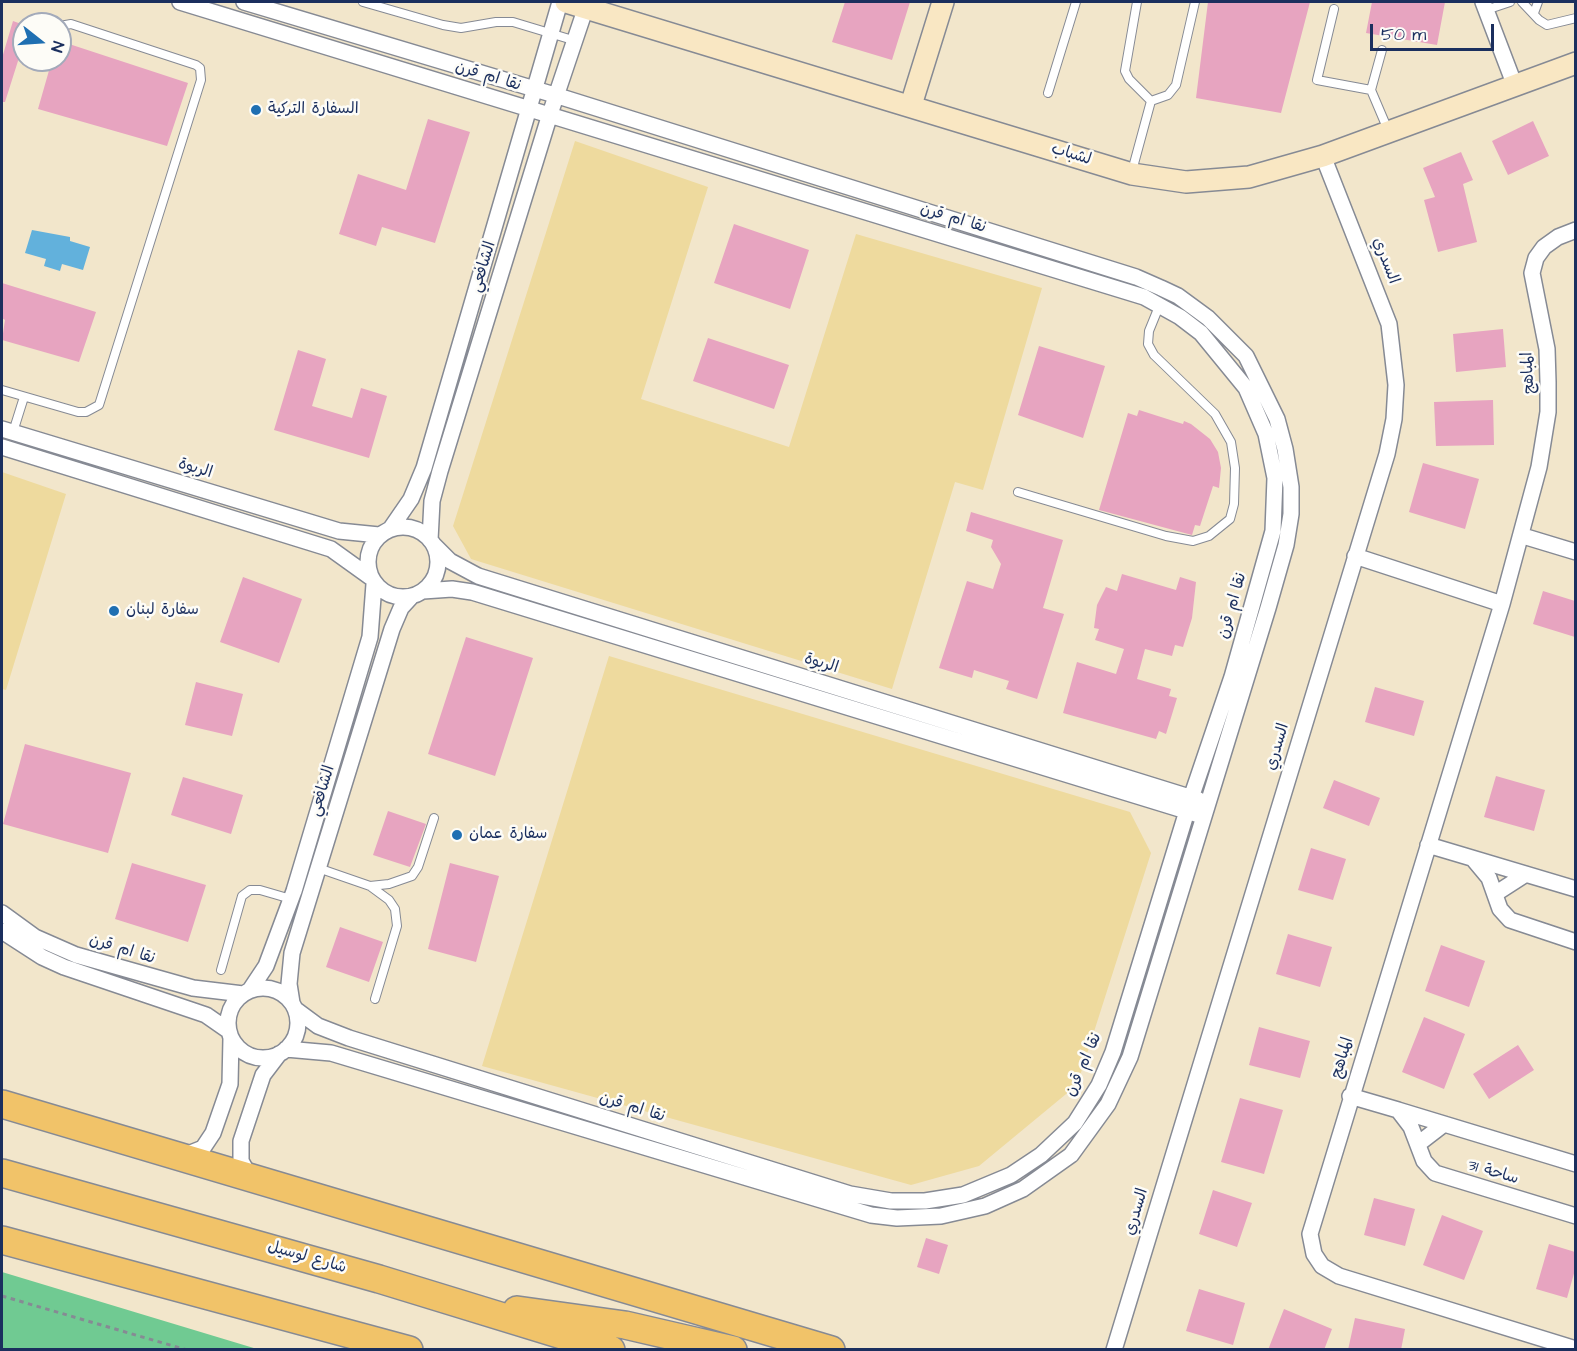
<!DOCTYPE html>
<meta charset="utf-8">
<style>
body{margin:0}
#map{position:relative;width:1577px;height:1351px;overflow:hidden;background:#f2e6cb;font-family:"Architects Daughter",sans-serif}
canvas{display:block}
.frame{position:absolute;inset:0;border:3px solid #1b2f5e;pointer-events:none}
.north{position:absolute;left:12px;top:12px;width:60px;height:60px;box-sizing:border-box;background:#fdfcf7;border:2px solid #a3aaba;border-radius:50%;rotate:107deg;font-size:16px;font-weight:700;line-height:24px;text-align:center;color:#1b2f5e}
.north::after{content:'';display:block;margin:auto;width:21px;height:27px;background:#1f6fb2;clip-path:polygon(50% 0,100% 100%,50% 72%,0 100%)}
.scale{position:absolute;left:1370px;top:24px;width:124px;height:27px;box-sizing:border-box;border:3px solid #1b2f5e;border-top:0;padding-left:8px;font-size:18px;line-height:21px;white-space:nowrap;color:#1b2f5e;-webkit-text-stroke:4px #fdfcf7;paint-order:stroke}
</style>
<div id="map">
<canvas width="1577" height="1351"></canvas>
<div class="frame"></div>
<div class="north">N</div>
<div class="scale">50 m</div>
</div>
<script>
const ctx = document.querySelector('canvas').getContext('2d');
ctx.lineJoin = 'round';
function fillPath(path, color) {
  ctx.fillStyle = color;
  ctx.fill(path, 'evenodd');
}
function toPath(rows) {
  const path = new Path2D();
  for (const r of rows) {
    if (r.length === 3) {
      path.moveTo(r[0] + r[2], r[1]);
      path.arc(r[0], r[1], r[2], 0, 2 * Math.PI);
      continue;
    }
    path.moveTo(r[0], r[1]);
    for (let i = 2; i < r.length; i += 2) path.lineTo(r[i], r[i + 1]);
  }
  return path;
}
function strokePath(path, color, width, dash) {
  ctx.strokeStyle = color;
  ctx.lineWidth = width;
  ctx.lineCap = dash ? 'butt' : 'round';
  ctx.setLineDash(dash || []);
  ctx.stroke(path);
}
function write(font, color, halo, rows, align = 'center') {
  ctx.font = font + ' "Architects Daughter","Playpen Sans Arabic",sans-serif';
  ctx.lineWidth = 5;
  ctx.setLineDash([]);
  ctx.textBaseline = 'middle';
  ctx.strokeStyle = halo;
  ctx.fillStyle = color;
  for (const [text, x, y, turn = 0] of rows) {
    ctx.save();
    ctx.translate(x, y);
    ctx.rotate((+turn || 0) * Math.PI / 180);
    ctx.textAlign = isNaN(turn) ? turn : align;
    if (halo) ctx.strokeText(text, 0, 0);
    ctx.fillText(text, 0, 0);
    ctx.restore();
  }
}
const green = toPath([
 [2,1272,257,1349,2,1349]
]);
const sand = toPath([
 [575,141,708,187,641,399,789,447,856,234,1042,288,983,490,955,482,892,689,471,559,453,526],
 [2,472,66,494,6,690,2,689],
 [609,656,1130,812,1151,853,1077,1085,979,1166,911,1185,482,1066]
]);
const water = toPath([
 [32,230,70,237,70,241,90,247,83,270,62,264,60,271,44,266,46,259,25,253]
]);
const building = toPath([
 [845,2,910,2,892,60,832,42],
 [1208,2,1310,2,1281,113,1196,98],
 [1372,2,1445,2,1437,45,1366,33],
 [13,21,24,25,24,42,5,102,2,102,2,58],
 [60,41,188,83,167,146,38,109,52,60,60,60],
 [428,119,470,132,435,243,382,227,376,246,339,234,358,174,406,190],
 [1533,121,1549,156,1508,175,1492,141],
 [1461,152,1473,180,1463,184,1477,242,1438,252,1424,200,1435,197,1423,168],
 [734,224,809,250,790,309,714,283],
 [2,283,96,312,79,362,2,340,5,320,2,318],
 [1503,329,1506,367,1456,372,1453,334],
 [708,338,789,365,774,409,693,381],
 [1039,346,1105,366,1083,438,1018,415],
 [298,350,326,359,312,406,352,418,361,388,387,396,369,458,274,430],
 [1493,400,1494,445,1436,446,1434,402],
 [1139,410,1183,424,1184,421,1191,424,1210,439,1218,452,1221,468,1219,488,1213,486,1200,526,1195,525,1192,535,1099,510,1128,413,1137,416],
 [1423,463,1479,479,1465,529,1409,512],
 [971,512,1063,540,1043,608,1064,614,1037,699,1006,689,1009,681,974,670,972,678,939,668,967,581,993,589,1001,564,991,547,993,540,966,531],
 [1122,574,1176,590,1180,577,1196,582,1192,618,1183,647,1175,645,1172,656,1145,649,1137,679,1171,689,1169,696,1177,698,1166,734,1159,731,1156,739,1063,713,1077,662,1116,674,1124,649,1095,640,1099,629,1094,628,1097,605,1106,587,1117,591],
 [243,577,302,599,279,663,220,642],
 [1543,591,1575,601,1575,637,1533,624],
 [466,637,533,658,495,776,428,754],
 [196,682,243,694,232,736,185,725],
 [1375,687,1424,701,1414,736,1365,722],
 [25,744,131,773,108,853,3,824],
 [1496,776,1545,790,1534,831,1484,817],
 [183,777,243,795,231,834,171,815],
 [1334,780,1380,798,1369,826,1323,808],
 [388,811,426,824,410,867,373,855],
 [1311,848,1346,859,1333,900,1298,890],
 [132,863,206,885,188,942,115,919],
 [450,863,499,876,476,962,428,949],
 [340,927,383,942,369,982,326,967],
 [1288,934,1332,947,1320,987,1276,974],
 [1441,945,1485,961,1469,1007,1425,991],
 [1424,1017,1465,1034,1444,1089,1402,1072],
 [1259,1027,1310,1041,1300,1078,1249,1065],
 [1518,1045,1534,1070,1489,1099,1473,1074],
 [1240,1098,1283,1110,1264,1174,1221,1162],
 [1213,1190,1252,1203,1237,1247,1199,1234],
 [1374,1198,1415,1209,1405,1246,1364,1235],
 [1442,1215,1483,1231,1464,1280,1423,1265],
 [926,1238,948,1245,939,1274,917,1267],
 [1549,1244,1575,1252,1575,1270,1567,1298,1536,1289],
 [1199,1289,1245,1303,1233,1345,1186,1331],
 [1284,1309,1332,1329,1324,1350,1268,1350],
 [1355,1318,1405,1329,1401,1350,1348,1350]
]);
const path = toPath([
 [2,1296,187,1350]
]);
const lane = toPath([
 [363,2,443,25,461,28,496,22,513,22,576,41],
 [1137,2,1125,71,1129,79,1151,101],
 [1522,2,1539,20,1547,25,1576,18],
 [1334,9,1317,80,1371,90,1388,130],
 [1486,10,1510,2],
 [1534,13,1538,2],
 [1371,90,1382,50],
 [1048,93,1076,2],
 [1151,101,1168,95,1176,85,1195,2],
 [1132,171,1151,101],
 [2,390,78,412,86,412,99,405,201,80,200,68,196,65,71,24,60,26],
 [13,432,24,397],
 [1018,492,1166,536,1193,541,1209,536,1230,519,1234,504,1235,468,1231,442,1215,414,1154,355,1148,344,1149,331,1160,304],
 [318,868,370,886,389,900,395,909,397,926,375,999],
 [370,886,389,884,412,876,418,867,434,818],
 [221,970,242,896,250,890,260,890,291,899]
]);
const street = toPath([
 [180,2,1144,297,1180,317,1201,333,1246,388,1266,434,1275,478,1273,531,1232,677,1191,798,1113,1052,1099,1085,1075,1123,1041,1155,1011,1175,963,1195,925,1201,891,1201,850,1194,349,1038,318,1026,295,1009],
 [244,2,558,96,1136,277,1161,288,1178,296,1208,318,1246,356,1277,419,1285,449,1291,487,1291,514,1286,545,1268,608,1130,1057,1108,1104,1071,1155,1023,1189,985,1206,941,1216,897,1218,871,1215,331,1053,286,1049],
 [1483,2,1515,86],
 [1576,230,1558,237,1544,247,1536,258,1532,273,1547,349,1548,382,1548,412,1539,467,1502,604,1310,1234,1314,1254,1322,1266,1339,1276,1576,1349],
 [2,429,339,531,379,535],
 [2,447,331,549,370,577],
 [403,562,35],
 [391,528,411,499,424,468,560,2],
 [1523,536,1576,552],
 [430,540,432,501,440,471,550,114,586,7],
 [433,544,450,561,478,576,1199,800],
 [1355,556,1502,604],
 [423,591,452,589,472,592,1196,814],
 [1428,845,1576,889],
 [1474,860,1489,878,1500,909,1510,920,1576,942],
 [1495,894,1526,874],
 [2,913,35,937,76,955,193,988,243,994],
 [2,931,42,957,64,967,206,1015,229,1031],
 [263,1023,35],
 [250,990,266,966,294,891,370,637,374,584],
 [292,1003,289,984,292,953,392,629,401,608,412,596],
 [1350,1096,1398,1110],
 [1418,1144,1444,1124],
 [183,1156,203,1148,213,1133,230,1084,231,1038],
 [1576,1164,1398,1110,1411,1127,1424,1161,1435,1173,1576,1216],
 [250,1177,241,1161,241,1141,263,1075,279,1054],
 [1114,1350,1387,454,1394,419,1396,385,1389,324,1323,156]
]);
const secondary = toPath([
 [566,2,1132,174,1186,182,1249,177,1323,156,1576,63],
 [911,105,943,2]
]);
const highway = toPath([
 [2,1104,831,1350],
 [2,1173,379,1279,611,1350],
 [2,1240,409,1350],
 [517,1310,625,1325,733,1350]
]);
const markers = [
 [256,110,6,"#1f6fb2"],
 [114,611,6,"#1f6fb2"],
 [457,835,6,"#1f6fb2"]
];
const streetNames = [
 ["نقا ام قرن",488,77,17],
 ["لشباب",1071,155,17],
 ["نقا ام قرن",953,219,17],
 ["السدري",1385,261,69],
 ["الشافعي",484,267,-73],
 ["المباهج",1529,373,-93],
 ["الربوة",195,469,17],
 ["نقا ام قرن",1233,606,-74],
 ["الربوة",821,664,17],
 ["السدري",1278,747,-73],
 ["الشافعي",323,791,-73],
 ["نقا ام قرن",122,950,17],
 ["المباهج",1343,1058,-73],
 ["نقا ام قرن",1084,1065,-66],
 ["نقا ام قرن",632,1108,17],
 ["ساحة 31",1493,1173,16],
 ["السدري",1137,1212,-73],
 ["شارع لوسيل",307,1258,16]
];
const poiNames = [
 ["السفارة التركية",268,110],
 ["سفارة لبنان",126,611],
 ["سفارة عمان",469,835]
];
fillPath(green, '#70ca92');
fillPath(sand, '#eeda9e');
fillPath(water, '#62b1dc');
fillPath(building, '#e7a4c0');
strokePath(lane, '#868a94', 10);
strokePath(street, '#868a94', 18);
strokePath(secondary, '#868a94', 24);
strokePath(highway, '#868a94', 30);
strokePath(path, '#868a94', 3, [4.5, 4.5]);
strokePath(lane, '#fff', 8);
strokePath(street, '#fff', 15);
strokePath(secondary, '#f9e7c3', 21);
strokePath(highway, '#f1c369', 27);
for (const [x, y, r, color] of markers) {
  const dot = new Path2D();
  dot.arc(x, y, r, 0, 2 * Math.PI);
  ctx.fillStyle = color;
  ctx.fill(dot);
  strokePath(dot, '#fdfcf7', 2);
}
write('16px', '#1b2f5e', '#fdfcf7', streetNames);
write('16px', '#1b2f5e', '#fdfcf7', poiNames, 'left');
</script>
